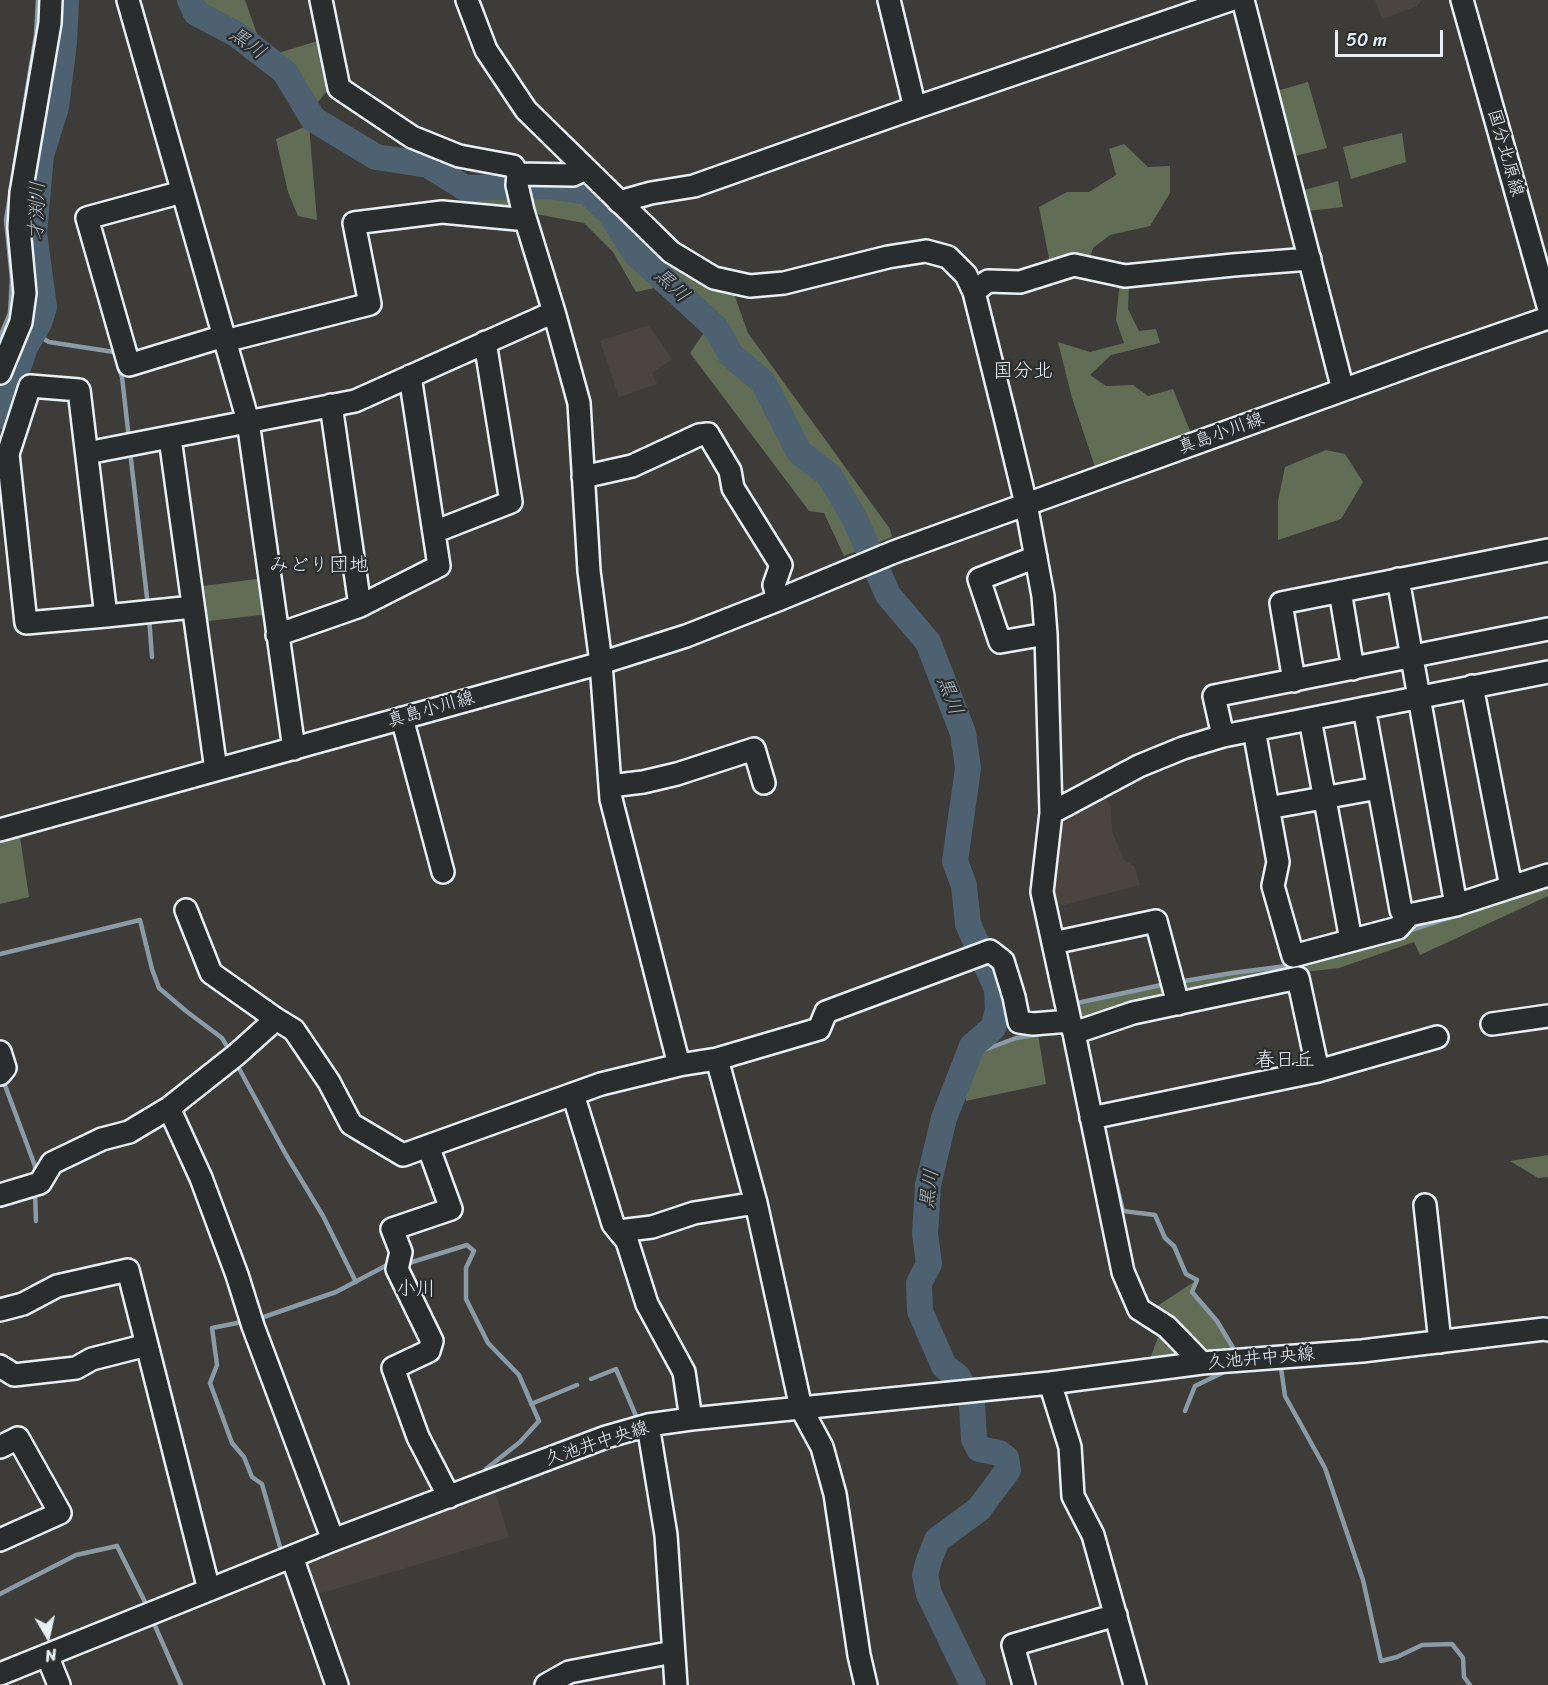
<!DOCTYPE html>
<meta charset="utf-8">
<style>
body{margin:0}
#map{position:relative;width:1548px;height:1685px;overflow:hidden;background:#3d3c38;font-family:Sriracha,sans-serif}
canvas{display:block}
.north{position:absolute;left:18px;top:1607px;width:60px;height:60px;-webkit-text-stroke:4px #2a2d2e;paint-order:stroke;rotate:171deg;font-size:16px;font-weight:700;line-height:24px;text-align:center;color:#e8f1f8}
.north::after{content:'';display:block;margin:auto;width:21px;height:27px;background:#e8f1f8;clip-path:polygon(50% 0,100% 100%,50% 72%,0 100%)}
.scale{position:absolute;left:1335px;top:30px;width:108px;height:27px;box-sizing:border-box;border:3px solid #e8f1f8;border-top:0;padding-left:8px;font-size:18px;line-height:21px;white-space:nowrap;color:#e8f1f8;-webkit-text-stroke:4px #2a2d2e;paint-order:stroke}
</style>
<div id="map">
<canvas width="1548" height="1685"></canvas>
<div class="north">N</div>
<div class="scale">50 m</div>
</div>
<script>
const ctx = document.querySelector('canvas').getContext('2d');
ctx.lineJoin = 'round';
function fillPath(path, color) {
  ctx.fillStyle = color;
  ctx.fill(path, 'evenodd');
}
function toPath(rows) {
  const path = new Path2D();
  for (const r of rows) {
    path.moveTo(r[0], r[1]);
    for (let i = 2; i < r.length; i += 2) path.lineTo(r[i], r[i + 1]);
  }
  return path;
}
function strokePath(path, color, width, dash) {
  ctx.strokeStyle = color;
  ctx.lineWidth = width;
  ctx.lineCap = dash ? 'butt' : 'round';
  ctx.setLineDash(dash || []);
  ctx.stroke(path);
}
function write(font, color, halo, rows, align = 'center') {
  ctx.font = font + ' Sriracha,"Klee One",sans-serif';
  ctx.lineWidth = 4.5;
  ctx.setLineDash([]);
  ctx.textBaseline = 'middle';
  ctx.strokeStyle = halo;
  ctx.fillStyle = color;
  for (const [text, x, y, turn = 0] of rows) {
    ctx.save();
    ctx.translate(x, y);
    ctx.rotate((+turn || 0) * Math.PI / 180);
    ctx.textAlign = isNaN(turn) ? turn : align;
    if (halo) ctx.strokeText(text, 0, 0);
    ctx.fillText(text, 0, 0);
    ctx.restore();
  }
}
const built = toPath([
 [1375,0,1422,0,1417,6,1382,19],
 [649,325,672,359,652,373,657,384,619,397,600,341],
 [1103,792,1111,807,1112,832,1124,860,1135,867,1140,885,1053,908,1059,814],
 [493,1485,509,1537,312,1596,300,1564]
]);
const green = toPath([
 [197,0,245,0,257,34,278,53,324,39,335,81,314,107,291,69,236,28,201,9],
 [1308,82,1327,148,1291,157,1273,92],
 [309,125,317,220,298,216,288,192,276,139],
 [1402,133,1406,162,1351,179,1343,147],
 [1124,144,1148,167,1170,166,1170,193,1150,226,1110,235,1093,248,1089,261,1051,269,1039,207,1067,192,1089,192,1116,175,1109,149],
 [542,181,591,190,676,270,734,294,748,333,890,529,892,537,844,556,824,513,809,511,690,353,705,331,654,288,636,292,613,252,584,223,466,201,461,192,469,186,514,184],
 [1338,181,1343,207,1307,211,1300,191],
 [1120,280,1129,284,1128,309,1139,331,1156,329,1160,343,1111,355,1090,375,1106,386,1133,385,1148,396,1173,389,1191,433,1095,467,1072,398,1058,342,1090,352,1124,343,1116,320],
 [1326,450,1345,454,1363,482,1341,519,1278,540,1278,501,1285,467],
 [264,578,269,614,201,622,196,587],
 [20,837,29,897,0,904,0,843],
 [1548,885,1548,896,1420,955,1414,942,1339,968,1296,973,1080,1023,1077,1003,1155,986,1232,973,1304,964,1448,920],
 [1038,1034,1046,1084,966,1101,964,1083,981,1051,1016,1038],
 [1548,1155,1548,1177,1538,1178,1510,1161],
 [1197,1280,1192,1292,1217,1321,1235,1351,1148,1364,1165,1319,1151,1310]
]);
const stream = toPath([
 [14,169,36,35,38,0],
 [34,333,49,342,114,352,116,356],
 [0,337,10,313,12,279,6,220,11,189],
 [118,365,122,377,129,439],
 [130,451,148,606],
 [149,617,152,657],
 [1405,932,1494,903],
 [0,954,140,920,152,969,159,988,186,1011,222,1038,231,1053],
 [1178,982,1232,973,1294,965],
 [1077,1003,1166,984],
 [972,1046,981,1051,1016,1038,1046,1033],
 [236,1063,285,1153,323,1216,356,1282],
 [3,1080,35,1166,35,1177],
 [1110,1158,1123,1211,1155,1215,1165,1238,1174,1246,1186,1274,1197,1280,1192,1292,1217,1321,1235,1351,1238,1351],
 [35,1191,36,1221],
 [404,1262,409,1263,467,1245,474,1251,466,1268,466,1299,488,1343,519,1375,539,1421,520,1442,486,1469],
 [258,1319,336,1292,391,1263],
 [247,1321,212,1328,217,1365,210,1383,232,1443,244,1457,252,1477,262,1484,282,1554],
 [1281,1368,1285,1396,1325,1468,1363,1580,1381,1661,1397,1657,1422,1645,1452,1644,1463,1658,1464,1677,1470,1685],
 [591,1379,616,1369,636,1416],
 [531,1404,577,1385],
 [1185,1411,1195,1386,1222,1373],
 [0,1594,76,1555,117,1546,148,1608],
 [152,1619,181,1685]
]);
const river = toPath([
 [190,0,196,13,236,34,285,72,313,119,376,157,428,165,465,188,548,186,588,192,610,213,636,254,716,328,731,355,763,382,799,452,829,475,855,519,888,595,928,642,963,733,968,768,955,861,964,886,968,924,997,989,998,1010,993,1028,972,1046,944,1118,928,1185,925,1234,929,1264,919,1283,920,1311,944,1366,958,1377,972,1404,974,1439,979,1449,999,1453,1006,1458,1008,1470,979,1509,937,1540,929,1560,925,1575,929,1594,973,1685],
 [0,416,4,409,25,347,39,323,44,307,34,233,41,155,56,107,64,43,66,0]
]);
const minor = toPath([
 [128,0,248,421,294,749],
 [321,0,339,88,412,137,459,156,513,166,518,174,517,185,523,211,554,312,579,403,589,571,601,663,611,799,679,1065],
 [467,0,486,50,526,110,671,252,714,278,750,286,784,283,888,257,926,251,948,257,966,275,974,292,1005,417,1026,504,1043,596,1046,634,1051,813,1042,892,1070,1021,1074,1033,1123,1272,1139,1309,1167,1327,1202,1363],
 [889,0,915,108],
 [1243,0,1343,390],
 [1462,0,1548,306],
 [518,174,573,175,586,169],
 [182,192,87,218,129,365,224,336],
 [619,202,651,193,694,186,900,113,1230,0],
 [974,292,988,281,1020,282,1074,265,1125,276,1233,265,1310,259],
 [225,341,370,304,354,223,442,212,517,219,524,216],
 [0,373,21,322,25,293,19,228,21,193,50,23,51,0],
 [331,405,360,606],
 [170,438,216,770],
 [87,453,355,401,554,312],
 [583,477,632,466,699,435,708,434,730,471,733,488,781,565,774,585,778,600],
 [434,532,511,502,485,342],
 [1036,557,979,579,1000,642,1046,634],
 [1398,579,1456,905],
 [1340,591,1353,669],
 [106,616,79,390,30,386,8,454,26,623,106,616,193,607],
 [277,635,360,606,439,566,410,376],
 [1294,681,1281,603,1548,550],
 [1472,686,1511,887],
 [1364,708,1401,910,1409,915],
 [402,718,443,872],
 [1310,719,1351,940],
 [1254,730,1278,862,1273,886,1293,956,1398,928,1409,915,1456,905,1548,875],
 [1223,736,1214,696,1548,629],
 [610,786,643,782,677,774,754,749,764,783],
 [1268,808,1378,788],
 [1051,813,1139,766,1183,748,1223,736,1548,672],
 [0,830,601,663,686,636,778,600,894,552,1426,360,1548,318],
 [186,910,211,973,276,1019],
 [1053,943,1156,921,1178,1004],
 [1492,1024,1548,1016],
 [1074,1033,1133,1013,1298,978,1318,1071],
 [0,1052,5,1068,0,1074],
 [717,1059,756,1203,801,1408,822,1447,835,1494,859,1655,866,1685],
 [573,1094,613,1224,627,1241,647,1304,684,1372,691,1419],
 [169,1108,201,1178,237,1275,253,1326,333,1540],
 [1091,1118,1318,1071,1437,1037],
 [428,1146,451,1209,392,1229,401,1252,397,1269,432,1341,429,1351,393,1368,418,1437,449,1497],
 [0,1195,40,1183,52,1163,102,1139,129,1132,169,1108,236,1055,276,1019,294,1030,329,1082,351,1124,403,1155,601,1084,679,1065,717,1059,819,1029,826,1012,990,951,1003,961,1014,997,1019,1022,1033,1024,1070,1021],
 [1425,1205,1440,1342],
 [619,1231,652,1227,694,1213,756,1203],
 [0,1310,23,1304,57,1286,128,1270,209,1590],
 [0,1366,14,1375,76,1368,92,1359,147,1345],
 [1050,1383,1070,1447,1073,1496,1093,1535,1135,1685],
 [648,1425,666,1535,676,1685],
 [0,1447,18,1438,60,1513,0,1540],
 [292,1557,337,1685],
 [47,1655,59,1685],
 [0,1674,333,1540,606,1437,648,1425,691,1419,1050,1383,1202,1363,1362,1351,1544,1329,1548,1330],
 [546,1685,569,1672,673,1652],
 [1024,1685,1013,1645,1116,1615]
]);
const streetNames = [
 ["国分北原線",1505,153,74],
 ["真島小川線",1221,434,-20],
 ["真島小川線",431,710,-16],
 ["久池井中央線",1261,1359,-5],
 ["久池井中央線",597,1444,-18]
];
const waterNames = [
 ["黒川",247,44,36],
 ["才渕川",38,211,-88],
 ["黒川",671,286,43],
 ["黒川",949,696,69],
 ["黒川",930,1189,-82]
];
const neighbourhoodNames = [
 ["国分北",1023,372],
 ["みどり団地",319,566],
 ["春日丘",1285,1061],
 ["小川",416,1290]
];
fillPath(built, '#4a463f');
fillPath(green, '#616d55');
strokePath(stream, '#8b9ba6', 4.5);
strokePath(river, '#4d6170', 26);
strokePath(minor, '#e8f1f8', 26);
strokePath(minor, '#2a2d2e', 21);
write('18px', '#e8f1f8', '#2a2d2e', streetNames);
write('italic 20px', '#aab7c2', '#2a2d2e', waterNames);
write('20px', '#e8f1f8', '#2a2d2e', neighbourhoodNames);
</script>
